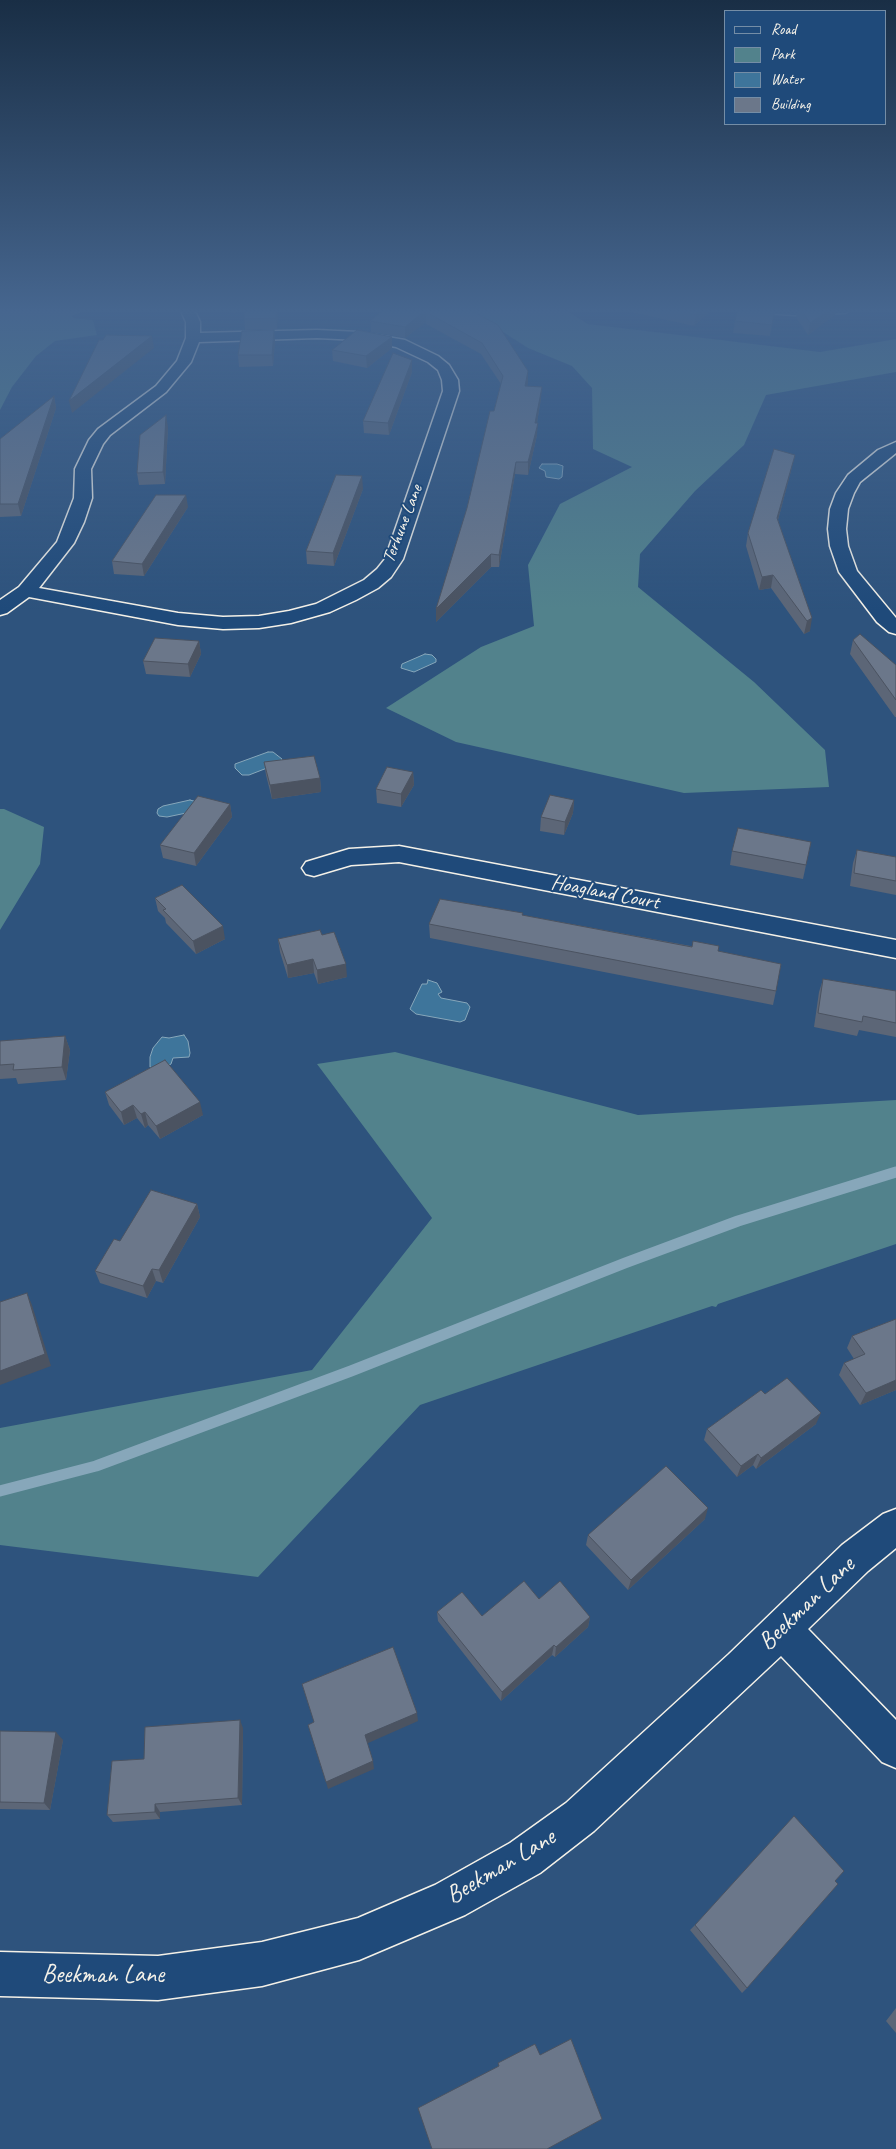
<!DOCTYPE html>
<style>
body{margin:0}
#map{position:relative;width:896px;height:2149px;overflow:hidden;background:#2e537d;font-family:Caveat,sans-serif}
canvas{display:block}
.legend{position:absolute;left:724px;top:10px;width:162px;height:115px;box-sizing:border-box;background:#1f4a7a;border:1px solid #748da6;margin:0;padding:6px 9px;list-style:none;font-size:15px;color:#f4f1e8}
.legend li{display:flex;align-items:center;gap:10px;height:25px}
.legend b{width:25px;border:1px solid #748da6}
</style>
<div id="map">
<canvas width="896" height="2149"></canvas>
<ul class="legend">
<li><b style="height:6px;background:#1f4a7a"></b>Road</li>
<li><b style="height:14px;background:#52828c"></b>Park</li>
<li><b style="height:14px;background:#3e759b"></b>Water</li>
<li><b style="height:14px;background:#6b778a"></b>Building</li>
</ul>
</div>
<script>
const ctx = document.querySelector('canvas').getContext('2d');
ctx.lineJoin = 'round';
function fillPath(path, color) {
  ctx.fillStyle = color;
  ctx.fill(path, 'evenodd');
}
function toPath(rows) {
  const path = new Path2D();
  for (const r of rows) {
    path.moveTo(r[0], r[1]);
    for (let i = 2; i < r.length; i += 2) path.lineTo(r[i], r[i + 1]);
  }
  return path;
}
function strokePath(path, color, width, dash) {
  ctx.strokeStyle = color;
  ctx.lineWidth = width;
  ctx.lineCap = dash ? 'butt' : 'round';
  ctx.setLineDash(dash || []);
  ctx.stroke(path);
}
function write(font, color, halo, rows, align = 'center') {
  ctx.font = font + ' Caveat,sans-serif';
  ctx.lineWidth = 4;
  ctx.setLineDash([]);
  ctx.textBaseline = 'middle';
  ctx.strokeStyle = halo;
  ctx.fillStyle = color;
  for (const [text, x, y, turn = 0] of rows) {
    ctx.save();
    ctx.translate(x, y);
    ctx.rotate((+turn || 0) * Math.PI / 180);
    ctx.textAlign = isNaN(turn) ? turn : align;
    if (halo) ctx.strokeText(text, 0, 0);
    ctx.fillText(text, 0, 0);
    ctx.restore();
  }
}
const green = toPath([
 [0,309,89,309,72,316,74,318,93,320,97,335,55,341,36,356,12,387,0,410],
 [459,309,564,309,588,324,820,352,896,339,896,372,766,395,744,445,695,491,640,554,638,587,754,682,825,750,829,787,684,793,456,742,386,708,481,647,534,626,528,565,560,504,632,467,593,449,592,388,572,366,528,348,478,316],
 [0,809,4,809,44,827,40,864,0,930],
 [395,1052,638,1115,896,1100,896,1244,718,1304,716,1307,712,1306,420,1405,258,1577,0,1545,0,1428,312,1370,432,1218,317,1064]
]);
const water = toPath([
 [542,464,557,464,563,466,562,477,559,479,546,477,545,471,539,468,542,464],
 [425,654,432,655,436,659,436,662,414,672,401,668,402,664,425,654],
 [268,752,273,752,282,759,280,763,249,775,242,775,235,768,235,764,268,752],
 [190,800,197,802,191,812,167,817,159,816,157,813,158,809,163,806,190,800],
 [428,980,437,983,442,992,438,994,441,998,467,1003,470,1007,465,1020,460,1022,416,1014,410,1009,422,984,427,984,428,980],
 [184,1035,188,1041,190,1053,189,1057,173,1058,171,1064,166,1067,156,1069,150,1067,150,1057,153,1048,162,1037,169,1038,184,1035]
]);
const stream = toPath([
 [0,1491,96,1466,351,1371,625,1263,738,1221,896,1172]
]);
const minor = toPath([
 [180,309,194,309,200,322,200,333,317,330,359,332,405,340,438,356,449,365,458,380,459,391,403,559,391,577,378,588,356,600,330,612,291,623,259,628,223,629,178,625,29,597,7,613,0,615,0,600,19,587,57,542,74,498,75,469,89,440,98,429,156,386,177,361,186,338,186,322,180,309],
 [317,338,359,340,396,347,428,362,438,370,442,380,443,391,385,559,377,569,364,580,316,604,289,611,259,616,223,617,178,613,39,588,74,543,84,522,92,498,91,469,103,444,110,435,166,392,191,362,199,342,317,338],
 [756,309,852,309,845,313,794,315,763,313,756,309],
 [896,442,896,453,860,482,854,493,848,509,846,529,848,546,857,571,896,618,896,634,889,632,877,622,839,572,830,546,828,529,830,509,836,493,848,475,878,450,896,442],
 [399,846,896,940,896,958,399,862,351,865,314,876,306,874,302,868,306,862,349,849,399,846],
 [896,1509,896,1548,868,1571,808,1629,896,1720,896,1768,882,1762,781,1656,594,1831,540,1873,465,1915,359,1960,262,1986,158,2000,0,1996,0,1952,158,1956,262,1942,358,1918,435,1885,510,1843,566,1803,729,1654,842,1545,883,1514,896,1509]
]);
const wall = toPath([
 [231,309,277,309,278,317,277,329,245,330,244,319,245,311,232,313],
 [385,309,468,309,528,371,527,386,541,398,537,423,537,435,528,475,515,474,499,567,491,567,436,622,494,411,501,384,481,354,426,324,426,322,405,338,371,332,370,321],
 [617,309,713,309,694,326],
 [775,309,770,336,733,333,735,321],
 [798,309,836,309,835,315,808,335,796,317],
 [392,337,392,348,367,368,333,361,332,350],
 [275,341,273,366,239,367,238,355],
 [412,360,412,372,389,435,364,433,363,421],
 [54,396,56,408,21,516,0,517,0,439],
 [168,427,165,484,139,485,137,473],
 [792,467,778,520,810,631,804,634,771,588,759,590,746,546,748,533],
 [363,489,334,566,307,564,306,551],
 [188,507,144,576,114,574,112,561],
 [853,640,896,665,896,717,895,717,850,654],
 [199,641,201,654,190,677,146,674,143,661],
 [264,762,320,778,321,792,272,799,266,775],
 [413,772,414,785,401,807,377,803,376,789],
 [574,800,573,813,564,835,540,831,541,817],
 [230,804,232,817,196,866,163,858,160,845],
 [857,850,896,857,896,895,850,886,853,863],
 [732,851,806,865,803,879,730,865],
 [155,898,225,939,196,954,166,923,165,918,158,911],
 [522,915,718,951,776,991,773,1005,430,938,429,924],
 [322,935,347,977,318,984,314,973,288,978,280,952,278,939],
 [823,979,896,991,896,1037,859,1030,857,1036,814,1027,819,992],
 [65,1036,70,1050,66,1080,18,1084,16,1078,0,1079,0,1041],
 [105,1092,203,1115,160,1139,148,1125,145,1128,137,1118,124,1125,109,1105],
 [197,1204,200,1217,163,1283,156,1281,147,1298,100,1283,95,1271,120,1241],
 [896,1319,896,1390,860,1405,839,1375,844,1363,854,1359,847,1348,852,1336],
 [765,1394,816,1424,756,1469,753,1465,737,1477,704,1440,707,1429],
 [705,1519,628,1590,586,1545,588,1535],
 [539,1599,590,1617,588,1627,555,1657,552,1655,501,1701,438,1621,437,1612,482,1616],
 [243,1728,242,1805,160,1812,160,1819,113,1822,107,1815,144,1759],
 [0,1731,63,1740,50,1810,0,1809],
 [695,1925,747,1988,742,1993,690,1930],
 [896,2008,896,2033,886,2021]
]);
const shadedWall = toPath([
 [232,309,248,309,248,311,232,313],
 [276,309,278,317,277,329,276,318],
 [427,309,426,312,426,322,405,338,405,327],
 [702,309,713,309,694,326,696,315],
 [830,309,836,309,835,315,808,335,810,323],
 [274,330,275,341,273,366,272,355],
 [152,336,154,348,72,413,69,401],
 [392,337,392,348,367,368,366,356],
 [412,360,412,372,389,435,388,423],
 [528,371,528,383,525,397,525,386],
 [542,387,541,398,535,435,535,423],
 [54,396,56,408,21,516,18,504],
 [166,415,168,427,165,484,163,472],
 [538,423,537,435,528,475,528,462],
 [795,455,792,467,775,531,777,518],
 [516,462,515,474,499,567,499,555],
 [362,476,363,489,334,566,333,553],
 [186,495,188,507,144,576,142,564],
 [491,554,491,567,436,622,436,609],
 [773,575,771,588,759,590,762,577],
 [812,618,810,631,804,634,807,621],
 [199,641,201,654,190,677,188,664],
 [413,772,414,785,401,807,401,794],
 [320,778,321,792,272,799,270,785],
 [574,800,573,813,564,835,565,822],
 [230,804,232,817,196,866,194,853],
 [223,926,225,939,196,954,193,941],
 [313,959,314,973,288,978,287,965],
 [346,964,347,977,318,984,317,970],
 [65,1036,70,1050,66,1080,62,1067],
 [200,1102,203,1115,160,1139,156,1126],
 [133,1105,137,1118,124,1125,121,1112],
 [145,1112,148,1125,145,1128,141,1114],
 [197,1204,200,1217,163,1283,159,1270],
 [152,1269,156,1281,147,1298,143,1286],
 [27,1293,32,1305,51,1366,0,1385,0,1371],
 [896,1380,896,1390,860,1405,866,1393],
 [821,1413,816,1424,756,1469,761,1458],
 [758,1454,753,1465,737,1477,741,1466],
 [708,1508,705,1519,628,1590,631,1580],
 [590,1617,588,1627,555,1657,556,1647],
 [554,1645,552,1655,501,1701,502,1692],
 [417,1713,418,1721,366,1744,365,1735],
 [240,1720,243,1728,242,1805,238,1798],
 [56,1732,63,1740,50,1810,44,1803],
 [373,1761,374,1769,328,1789,326,1782],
 [155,1804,160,1812,160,1819,155,1812]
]);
const building = toPath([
 [245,309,276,309,276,318,244,319,245,309],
 [385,309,427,309,405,327,370,321,385,309],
 [428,309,468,309,498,325,528,371,525,386,542,387,535,423,538,423,528,462,516,462,499,555,491,554,436,609,467,508,490,411,494,411,503,376,482,343,426,312,428,309],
 [671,309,702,309,696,315,671,309],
 [738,309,775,309,772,325,735,321,738,309],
 [801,309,830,309,810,323,801,309],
 [274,330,272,355,238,355,242,331,274,330],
 [357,330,392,337,366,356,332,350,357,330],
 [106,335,152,336,69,401,99,340,103,340,106,335],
 [393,353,412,360,388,423,363,421,393,353],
 [54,396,18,504,0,504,0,439,54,396],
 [166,415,163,472,137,473,140,435,166,415],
 [774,449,795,455,777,518,812,618,807,621,773,575,762,577,748,533,774,449],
 [336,475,362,476,333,553,306,551,336,475],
 [156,495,186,495,142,564,112,561,156,495],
 [860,634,896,665,896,700,853,640,860,634],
 [155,638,199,641,188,664,143,661,155,638],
 [314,756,320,778,270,785,264,762,314,756],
 [387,767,413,772,401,794,376,789,387,767],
 [550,795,574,800,565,822,541,817,550,795],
 [198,796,230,804,194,853,160,845,198,796],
 [738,828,811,842,806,865,732,851,738,828],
 [857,850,896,857,896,881,854,873,857,850],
 [182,885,223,926,193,941,163,910,166,909,155,898,182,885],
 [440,899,523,913,522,915,692,947,693,941,719,946,718,951,781,964,776,991,429,924,440,899],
 [320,930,322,935,334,932,346,964,317,970,313,959,287,965,278,939,320,930],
 [823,979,896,991,896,1023,863,1016,862,1022,818,1013,823,979],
 [65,1036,62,1067,13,1070,14,1064,0,1065,0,1041,65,1036],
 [165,1060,200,1102,156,1126,145,1112,141,1114,133,1105,121,1112,105,1092,165,1060],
 [151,1190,197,1204,159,1270,152,1269,143,1286,95,1271,114,1239,120,1241,151,1190],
 [27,1293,45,1354,0,1371,0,1302,27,1293],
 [896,1319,896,1380,866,1393,844,1363,865,1354,852,1336,896,1319],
 [787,1378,821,1413,761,1458,758,1454,741,1466,707,1429,761,1390,765,1394,787,1378],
 [666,1466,708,1508,631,1580,588,1535,666,1466],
 [524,1581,539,1599,560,1581,590,1617,556,1647,554,1645,502,1692,437,1612,462,1592,482,1616,524,1581],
 [393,1647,417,1713,365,1735,373,1761,326,1782,308,1725,314,1722,302,1684,393,1647],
 [240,1720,238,1798,155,1804,155,1812,107,1815,112,1761,144,1759,145,1727,240,1720],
 [0,1731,56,1732,44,1803,0,1802,0,1731],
 [794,1816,844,1871,835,1881,838,1884,747,1988,695,1925,794,1816],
 [571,2039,602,2119,547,2149,432,2149,418,2108,499,2066,498,2063,535,2044,540,2055,571,2039]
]);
const farStreetnames = [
 ["Terhune Lane",403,524,-69]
];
const streetNames = [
 ["Hoagland Court",605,893,11]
];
const nearStreetnames = [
 ["Beekman Lane",807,1604,-44],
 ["Beekman Lane",501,1867,-31],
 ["Beekman Lane",103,1975]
];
fillPath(green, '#52828c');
fillPath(water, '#3e759b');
strokePath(water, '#87a7ba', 1);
strokePath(stream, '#87a7ba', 11);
strokePath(minor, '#f4f1e8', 3);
fillPath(minor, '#1f4a7a');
fillPath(wall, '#5c6677');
fillPath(shadedWall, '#4b5361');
fillPath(building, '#6b778a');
strokePath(building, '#4b5361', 1);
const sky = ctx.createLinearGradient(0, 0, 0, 610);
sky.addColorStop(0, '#192e45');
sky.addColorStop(0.51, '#46668f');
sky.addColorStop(1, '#46668f00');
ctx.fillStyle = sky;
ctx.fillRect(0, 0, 896, 610);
write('18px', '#f4f1e8', '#1f4a7a', farStreetnames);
write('21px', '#f4f1e8', '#1f4a7a', streetNames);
write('25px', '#f4f1e8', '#1f4a7a', nearStreetnames);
</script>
